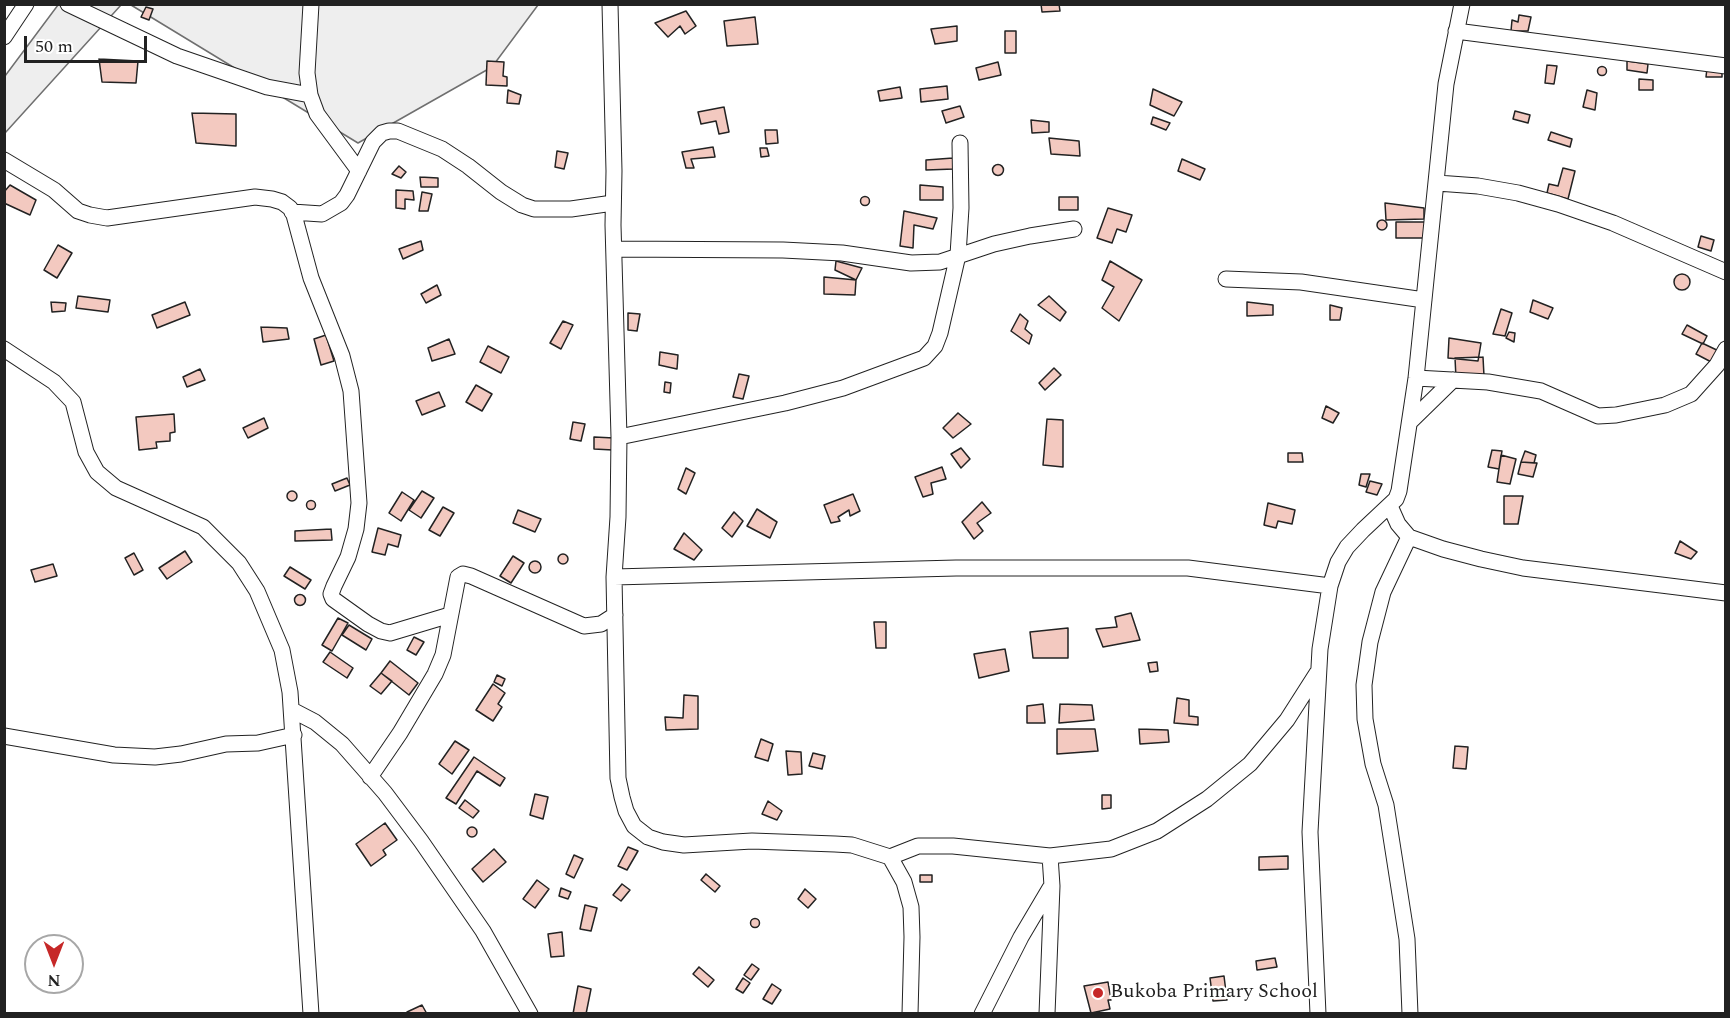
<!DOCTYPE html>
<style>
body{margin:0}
#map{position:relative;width:1730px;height:1018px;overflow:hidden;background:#fff;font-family:Spectral,serif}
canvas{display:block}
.frame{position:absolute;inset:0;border:6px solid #222;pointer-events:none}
.north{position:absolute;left:24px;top:934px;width:60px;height:60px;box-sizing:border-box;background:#fff;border:2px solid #a7a7a7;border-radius:50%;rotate:180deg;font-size:16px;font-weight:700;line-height:24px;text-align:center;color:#222}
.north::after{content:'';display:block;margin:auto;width:21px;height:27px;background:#c62828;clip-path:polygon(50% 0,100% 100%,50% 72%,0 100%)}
.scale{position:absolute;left:24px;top:36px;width:123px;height:27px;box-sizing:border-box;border:3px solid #222;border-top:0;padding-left:8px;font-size:18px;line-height:21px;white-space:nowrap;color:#222;-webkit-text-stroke:4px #fff;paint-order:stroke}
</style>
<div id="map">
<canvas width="1730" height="1018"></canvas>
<div class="frame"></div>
<div class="north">N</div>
<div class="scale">50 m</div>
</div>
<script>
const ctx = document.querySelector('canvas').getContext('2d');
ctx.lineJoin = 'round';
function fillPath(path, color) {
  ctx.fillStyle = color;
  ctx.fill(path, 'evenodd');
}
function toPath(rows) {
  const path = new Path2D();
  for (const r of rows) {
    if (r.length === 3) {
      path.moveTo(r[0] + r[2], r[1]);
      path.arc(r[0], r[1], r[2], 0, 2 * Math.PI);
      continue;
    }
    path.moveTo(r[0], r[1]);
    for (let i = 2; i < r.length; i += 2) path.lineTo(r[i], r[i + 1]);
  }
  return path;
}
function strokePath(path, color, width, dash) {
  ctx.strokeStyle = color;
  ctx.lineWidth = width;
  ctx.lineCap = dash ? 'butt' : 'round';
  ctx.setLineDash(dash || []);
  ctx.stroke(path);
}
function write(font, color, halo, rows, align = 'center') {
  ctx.font = font + ' Spectral,serif';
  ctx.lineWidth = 4.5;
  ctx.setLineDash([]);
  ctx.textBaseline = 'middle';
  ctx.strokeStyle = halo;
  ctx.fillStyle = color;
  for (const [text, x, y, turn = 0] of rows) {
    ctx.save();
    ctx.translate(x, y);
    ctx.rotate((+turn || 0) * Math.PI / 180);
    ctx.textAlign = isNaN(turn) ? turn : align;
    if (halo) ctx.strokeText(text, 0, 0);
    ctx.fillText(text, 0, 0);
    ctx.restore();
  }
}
const green = toPath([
 [58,5,121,5,5,133,5,76,58,5],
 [131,5,538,5,492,67,358,143,131,5]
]);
const building = toPath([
 [1041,4,1059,4,1060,11,1042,12,1041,4],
 [146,7,153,9,149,20,141,17,146,7],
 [686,11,696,26,685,34,680,26,668,37,655,23,686,11],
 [1519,15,1531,17,1528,31,1511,31,1512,20,1518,22,1519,15],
 [755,17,758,44,727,46,724,21,755,17],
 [957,26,957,41,935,44,931,29,957,26],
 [1005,31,1016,31,1016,53,1005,53,1005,31],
 [99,59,138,61,136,83,102,82,99,59],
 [487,61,504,62,503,76,507,77,507,86,486,85,487,61],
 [1627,61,1648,64,1647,73,1627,70,1627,61],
 [998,62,1001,75,979,80,976,68,998,62],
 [1547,65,1557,66,1554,84,1545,83,1547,65],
 [1602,71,4.5],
 [1707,68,1722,69,1722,77,1706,77,1707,68],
 [1639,79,1653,80,1653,90,1639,90,1639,79],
 [947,86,948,99,921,102,920,89,947,86],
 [900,87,902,98,880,101,878,91,900,87],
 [1153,89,1182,102,1174,116,1150,105,1153,89],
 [508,90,521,95,519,104,507,103,508,90],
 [1587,90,1597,93,1595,110,1583,107,1587,90],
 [960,106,964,117,946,123,942,111,960,106],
 [724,107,729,132,719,134,716,121,701,124,698,112,724,107],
 [1515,111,1530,115,1528,123,1513,119,1515,111],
 [192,113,236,114,236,146,196,143,192,113],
 [1153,117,1170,123,1166,130,1151,124,1153,117],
 [1031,120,1049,122,1049,132,1032,133,1031,120],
 [765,130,777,130,778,143,766,144,765,130],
 [1551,132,1572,139,1570,147,1548,140,1551,132],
 [1049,138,1079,141,1080,156,1051,154,1049,138],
 [713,147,715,157,691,159,694,168,686,168,682,152,713,147],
 [760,148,767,148,769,156,761,157,760,148],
 [557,151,568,153,564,169,555,167,557,151],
 [953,158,954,169,926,170,926,160,953,158],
 [1182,159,1205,169,1200,180,1178,171,1182,159],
 [998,170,5.5],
 [399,166,406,172,401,178,392,174,399,166],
 [1563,168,1575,171,1568,199,1547,193,1549,184,1558,186,1563,168],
 [420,177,438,178,438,187,421,187,420,177],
 [10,185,36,200,30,215,4,203,4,192,10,185],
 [920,185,943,187,943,200,920,200,920,185],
 [396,190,413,191,414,200,405,199,405,209,396,208,396,190],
 [422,192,432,194,428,211,419,211,422,192],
 [865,201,4.5],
 [1059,197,1078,197,1078,210,1059,210,1059,197],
 [1385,203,1424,208,1424,219,1386,220,1385,203],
 [1108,208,1132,215,1126,232,1117,229,1112,243,1097,238,1108,208],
 [904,211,937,218,933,229,914,225,913,248,900,246,904,211],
 [1382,225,5],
 [1396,222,1428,222,1428,238,1396,238,1396,222],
 [1701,236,1714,240,1711,251,1698,247,1701,236],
 [421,241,423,250,403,259,399,249,421,241],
 [58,245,72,253,57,278,44,270,58,245],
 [836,261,862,268,856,280,835,270,836,261],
 [1110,261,1142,280,1119,321,1102,308,1114,287,1102,280,1110,261],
 [1682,282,8],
 [824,277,856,280,855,295,824,294,824,277],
 [437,285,441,295,426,303,421,294,437,285],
 [78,296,110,300,108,312,76,308,78,296],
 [1049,296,1066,312,1060,321,1038,305,1049,296],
 [1533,300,1553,308,1548,319,1530,312,1533,300],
 [51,302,66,303,65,311,52,312,51,302],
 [185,302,190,315,157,328,152,315,185,302],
 [1247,302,1273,305,1273,315,1247,316,1247,302],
 [1330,305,1342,308,1340,320,1330,320,1330,305],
 [1501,309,1512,313,1505,336,1493,334,1501,309],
 [628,313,640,314,637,331,628,330,628,313],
 [1020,314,1028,321,1025,329,1032,335,1029,344,1011,331,1020,314],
 [563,321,573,325,561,349,550,343,563,321],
 [1687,325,1707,336,1703,344,1682,334,1687,325],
 [261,327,287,328,289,339,263,342,261,327],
 [1509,332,1515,333,1514,342,1506,338,1509,332],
 [326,335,334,361,321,365,314,339,326,335],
 [1449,338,1481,343,1478,361,1448,358,1449,338],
 [449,339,455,354,432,361,428,348,449,339],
 [1702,343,1723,353,1717,365,1696,354,1702,343],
 [488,346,509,357,501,373,480,362,488,346],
 [660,352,678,355,677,369,659,365,660,352],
 [1483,357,1484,376,1456,378,1455,358,1483,357],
 [1054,368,1061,375,1045,390,1039,383,1054,368],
 [200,369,205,380,187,387,183,377,200,369],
 [739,374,749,376,743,399,733,397,739,374],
 [665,382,671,383,670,393,664,392,665,382],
 [476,385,492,394,482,411,466,402,476,385],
 [439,392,445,406,422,415,416,401,439,392],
 [1326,406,1339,413,1333,423,1322,418,1326,406],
 [958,413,971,424,953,438,943,428,958,413],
 [174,414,175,432,170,433,170,441,156,442,157,448,139,450,136,417,174,414],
 [264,418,268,428,248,438,243,428,264,418],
 [1047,419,1063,420,1063,467,1043,465,1047,419],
 [573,422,585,424,581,441,570,439,573,422],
 [594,437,614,438,613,450,594,449,594,437],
 [961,448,970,459,961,468,951,454,961,448],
 [1492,450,1502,451,1499,469,1488,467,1492,450],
 [1525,451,1536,455,1534,463,1521,462,1525,451],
 [1288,453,1302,453,1303,462,1288,462,1288,453],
 [1501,455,1516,459,1510,484,1497,482,1501,455],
 [1521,462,1537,463,1533,477,1518,474,1521,462],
 [942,467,946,479,931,483,933,494,923,497,915,477,942,467],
 [686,468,695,473,686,494,678,489,686,468],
 [1361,474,1370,474,1366,487,1359,485,1361,474],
 [347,478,350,485,335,491,332,484,347,478],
 [1370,481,1382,484,1377,495,1366,492,1370,481],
 [422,491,434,498,421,518,409,510,422,491],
 [292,496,5],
 [402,492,414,500,401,521,389,513,402,492],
 [853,494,860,511,850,516,849,510,838,517,840,521,831,523,824,505,853,494],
 [1504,496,1523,496,1518,524,1504,524,1504,496],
 [311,505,4.5],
 [982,502,991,513,977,523,983,531,974,539,962,522,982,502],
 [1268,503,1295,510,1292,524,1278,521,1276,528,1264,525,1268,503],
 [443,507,454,513,440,536,429,530,443,507],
 [757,509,777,522,770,538,747,526,757,509],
 [518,510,541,519,535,532,513,523,518,510],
 [734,512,743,521,732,537,722,528,734,512],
 [378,528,401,535,398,547,388,544,385,555,372,552,378,528],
 [331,529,332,540,295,541,295,531,331,529],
 [684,533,702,550,694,560,674,549,684,533],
 [1680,541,1697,552,1691,559,1675,553,1680,541],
 [185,551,192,562,167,579,159,568,185,551],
 [134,553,143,570,134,575,125,558,134,553],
 [563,559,5],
 [513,556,524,563,511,583,500,576,513,556],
 [535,567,6],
 [53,564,57,576,35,582,31,570,53,564],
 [290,567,311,580,305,589,284,576,290,567],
 [300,600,5.5],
 [1131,613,1140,640,1103,647,1096,629,1117,627,1115,617,1131,613],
 [338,618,348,623,332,651,322,645,338,618],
 [874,622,886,622,886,648,876,648,874,622],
 [349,625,372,639,366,650,342,635,349,625],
 [1068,628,1068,658,1033,658,1030,632,1068,628],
 [414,637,424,642,416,655,407,650,414,637],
 [1005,649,1009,671,979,678,974,654,1005,649],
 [330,652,353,668,347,678,323,662,330,652],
 [390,661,418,683,409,695,381,673,390,661],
 [1157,662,1158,671,1150,672,1148,663,1157,662],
 [381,673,392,681,381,694,370,686,381,673],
 [497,675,505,679,502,686,494,682,497,675],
 [493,684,505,693,498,704,502,707,493,721,476,710,493,684],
 [684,695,698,696,698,729,666,730,665,717,683,718,684,695],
 [1177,698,1189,700,1189,716,1198,717,1198,725,1174,723,1177,698],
 [1043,704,1045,723,1027,723,1027,706,1043,704],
 [1060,704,1092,705,1094,720,1059,723,1060,704],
 [1057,729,1095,729,1098,751,1057,754,1057,729],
 [1139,729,1168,730,1169,742,1140,744,1139,729],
 [761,739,773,744,768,761,755,757,761,739],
 [455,741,469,750,452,774,439,764,455,741],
 [1455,746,1468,747,1466,769,1453,768,1455,746],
 [786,751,801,752,802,774,788,775,786,751],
 [813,753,825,756,822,769,809,766,813,753],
 [474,757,505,778,500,786,477,771,456,804,446,798,474,757],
 [535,794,548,797,543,819,530,815,535,794],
 [1102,795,1111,795,1111,808,1102,809,1102,795],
 [465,800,479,811,473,818,459,808,465,800],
 [768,801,782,811,777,820,762,814,768,801],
 [385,823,397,840,383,850,386,855,371,866,356,844,385,823],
 [472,832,5],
 [628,847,638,851,627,870,618,866,628,847],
 [494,849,506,862,483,882,472,869,494,849],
 [574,855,583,859,574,878,566,874,574,855],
 [1288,856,1288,869,1259,870,1259,857,1288,856],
 [706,874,720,886,715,892,701,880,706,874],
 [920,875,932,875,932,882,920,882,920,875],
 [537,880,549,889,535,908,523,899,537,880],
 [622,884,630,890,621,901,613,895,622,884],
 [561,888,571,892,568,899,559,896,561,888],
 [805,889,816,899,808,908,798,899,805,889],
 [585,905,597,908,591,931,580,929,585,905],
 [755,923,4.5],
 [562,932,564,956,551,957,548,934,562,932],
 [1275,958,1277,967,1257,970,1256,961,1275,958],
 [752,964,759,969,751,980,744,975,752,964],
 [699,967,714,980,708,987,693,974,699,967],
 [1224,976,1227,1000,1213,1001,1210,978,1224,976],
 [743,978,750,983,743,993,736,989,743,978],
 [1108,982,1111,1000,1108,1000,1110,1009,1091,1013,1084,986,1108,982],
 [772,984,781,990,772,1004,763,999,772,984],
 [578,986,591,989,586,1014,573,1014,578,986],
 [422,1005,427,1014,408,1014,407,1012,422,1005]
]);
const minor = toPath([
 [68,4,177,56,267,87,310,95],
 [311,4,307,73,310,95,317,114,359,171],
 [610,4,614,171,613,225,619,437,618,517,614,577,618,778,622,797,626,811,634,826,648,837,663,842,684,845,752,841,835,844,852,845,890,857,904,882,911,907,912,937,910,1014],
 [1456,31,1726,66],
 [4,37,26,4],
 [4,160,54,190,78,211,90,215,107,218,255,197,272,199,282,202,290,208,294,215,311,278,342,356,351,391,359,503,356,529,348,557,334,586,331,594,333,599,368,624,381,631,390,633,450,615],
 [1437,183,1478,186,1518,193,1558,204,1613,223,1726,272],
 [292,212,322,214,341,203,347,195,373,142,382,133,389,131,398,131,442,149,468,166,501,192,522,205,534,209,571,209,613,203],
 [614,249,783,250,842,253,911,263,940,262,994,244,1030,236,1074,229],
 [1226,279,1301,282,1424,300],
 [4,349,54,382,73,402,86,452,97,472,116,488,203,527,239,563,257,591,282,650,290,692,311,1014],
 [1416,378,1488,382,1541,391,1598,416,1616,415,1665,405,1691,394,1717,365,1726,349],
 [1411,421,1453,380],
 [619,437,785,403,843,388,924,358,935,346,940,333,958,255,961,208,960,143],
 [1390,506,1398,524,1409,537,1443,549,1481,559,1523,568,1726,593],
 [1409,537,1383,592,1370,642,1364,685,1365,719,1373,764,1386,805,1407,939,1410,1014],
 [614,577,956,568,1188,568,1330,586],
 [292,710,315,722,342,744,385,793,421,841,483,931,530,1014],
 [4,736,114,755,155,757,181,754,226,744,258,743,294,735],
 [370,777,400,733,435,674,443,655,458,577,463,574,471,576,584,626,601,624,615,615],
 [890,857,918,846,953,846,1050,856,1111,849,1157,831,1207,799,1250,764,1287,720,1317,673],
 [982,1014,1021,937,1050,888],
 [1047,1014,1052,886,1050,856],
 [1318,1014,1310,832,1320,649,1330,586,1338,562,1347,547,1363,530,1396,499,1399,491,1416,378,1446,84,1462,4]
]);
const markers = [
 [1098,993,6,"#c62828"]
];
const poiNames = [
 ["Bukoba Primary School",1110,993]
];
fillPath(green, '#eee');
strokePath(green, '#6f6f6f', 1.5);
fillPath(building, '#f3c9c0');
strokePath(building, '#222', 1.5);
strokePath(minor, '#222', 17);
strokePath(minor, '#fff', 15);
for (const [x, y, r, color] of markers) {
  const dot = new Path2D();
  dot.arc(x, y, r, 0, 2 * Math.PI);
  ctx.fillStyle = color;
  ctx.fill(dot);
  strokePath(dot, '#fff', 2);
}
write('20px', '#222', '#fff', poiNames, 'left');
</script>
